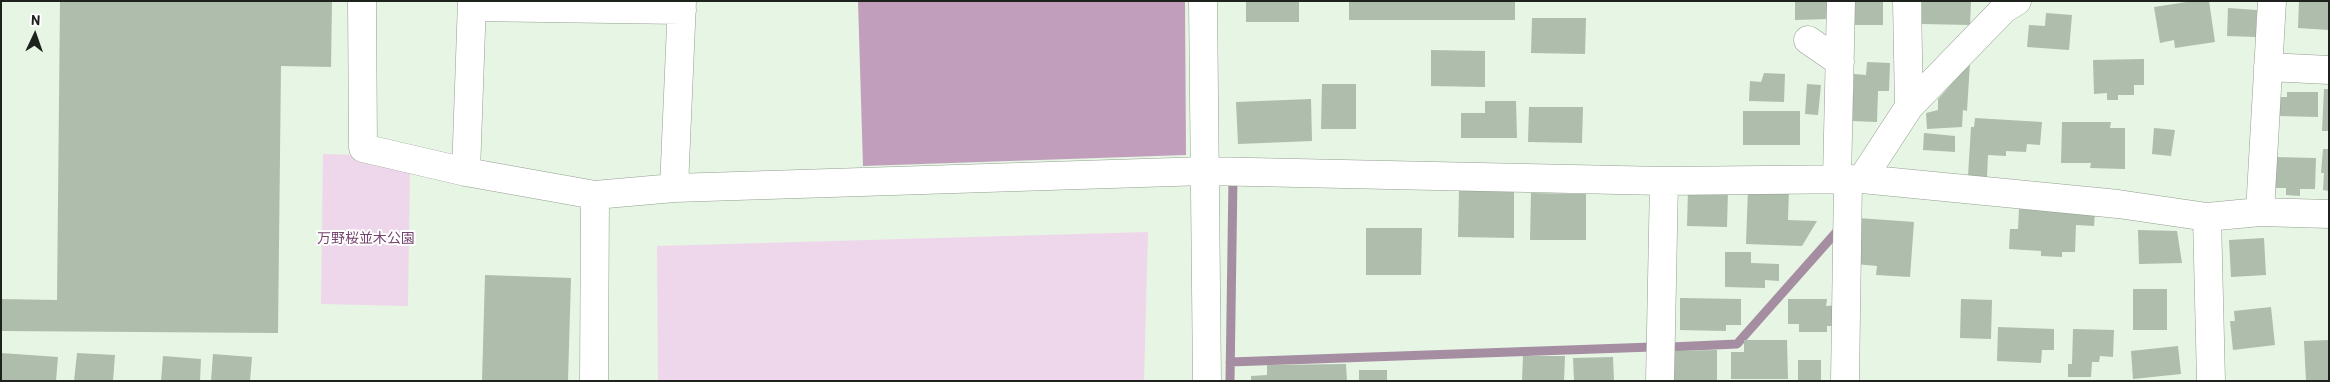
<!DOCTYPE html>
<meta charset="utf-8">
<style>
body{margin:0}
#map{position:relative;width:2330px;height:382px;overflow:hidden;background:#e7f5e4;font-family:Barlow,sans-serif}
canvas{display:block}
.frame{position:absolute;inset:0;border:2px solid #1d221c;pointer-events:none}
.north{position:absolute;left:10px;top:10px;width:50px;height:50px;-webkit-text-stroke:4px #fff;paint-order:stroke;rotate:3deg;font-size:14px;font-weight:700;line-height:20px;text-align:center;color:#1d221c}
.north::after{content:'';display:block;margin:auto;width:18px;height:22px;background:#1d221c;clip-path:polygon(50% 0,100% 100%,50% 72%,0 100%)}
</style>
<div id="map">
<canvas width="2330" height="382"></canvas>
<div class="frame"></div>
<div class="north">N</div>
</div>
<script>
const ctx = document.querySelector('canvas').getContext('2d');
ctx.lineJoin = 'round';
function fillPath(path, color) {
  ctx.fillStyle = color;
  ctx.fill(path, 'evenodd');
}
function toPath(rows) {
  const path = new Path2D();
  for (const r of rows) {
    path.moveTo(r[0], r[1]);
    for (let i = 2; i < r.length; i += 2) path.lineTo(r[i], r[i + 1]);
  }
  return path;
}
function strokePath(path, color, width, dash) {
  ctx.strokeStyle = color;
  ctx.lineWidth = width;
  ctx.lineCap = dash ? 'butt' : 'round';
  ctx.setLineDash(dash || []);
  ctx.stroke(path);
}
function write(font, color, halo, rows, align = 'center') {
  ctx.font = font + ' Barlow,"Noto Sans JP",sans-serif';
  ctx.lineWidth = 4;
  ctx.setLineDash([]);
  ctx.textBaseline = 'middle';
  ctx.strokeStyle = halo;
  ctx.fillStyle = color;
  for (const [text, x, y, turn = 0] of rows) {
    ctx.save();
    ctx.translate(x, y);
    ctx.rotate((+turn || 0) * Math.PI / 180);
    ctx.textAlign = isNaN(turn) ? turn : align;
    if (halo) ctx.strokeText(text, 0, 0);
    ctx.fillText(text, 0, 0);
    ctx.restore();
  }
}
const green = toPath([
 [323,154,360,155,410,171,408,306,321,304],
 [1148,232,1144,381,658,381,657,246]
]);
const forest = toPath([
 [858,1,1185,1,1186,155,863,166]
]);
const stream = toPath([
 [1671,347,1737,344,1840,228],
 [1230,362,1652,347],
 [1230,381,1233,178]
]);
const building = toPath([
 [60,1,332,1,331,67,281,66,278,333,1,331,1,299,57,300],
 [1246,1,1299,1,1299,22,1246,22],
 [1349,1,1515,1,1515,20,1349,20],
 [1795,1,1828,1,1829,19,1795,20],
 [1852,1,1883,1,1883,25,1852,25],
 [1922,1,1971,1,1970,25,1922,24],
 [2193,1,2209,1,2215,42,2175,48,2174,40,2160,43,2154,7],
 [2299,1,2329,1,2329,30,2298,28],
 [2228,8,2257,10,2256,37,2227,36],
 [2046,13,2072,15,2069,50,2027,47,2029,25,2045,26],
 [1532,18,1586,18,1585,54,1531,53],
 [1431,50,1485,51,1485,87,1431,86],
 [2144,59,2144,85,2134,85,2134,95,2118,95,2118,100,2107,100,2107,93,2094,94,2093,60],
 [1867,62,1890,63,1889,91,1878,91,1877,122,1852,121,1854,74,1866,75],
 [1970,63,1967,111,1963,110,1962,127,1927,129,1926,113,1938,110,1938,99],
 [1764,73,1785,74,1784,102,1749,101,1750,81,1761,82],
 [1322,84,1356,84,1356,129,1321,129],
 [1807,84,1821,85,1818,115,1805,114],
 [2324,89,2329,89,2329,131,2322,131],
 [2287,92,2318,92,2318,117,2278,116,2278,97,2287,97],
 [1311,99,1312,141,1238,144,1236,102],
 [1485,101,1516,101,1517,138,1461,138,1461,113,1485,113],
 [1529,107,1583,107,1582,143,1528,142],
 [1743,111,1800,111,1800,145,1743,145],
 [1975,118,2042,122,2040,145,2027,144,2026,152,2006,151,2006,156,1988,155,1987,177,1968,176,1971,127,1974,127],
 [2062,122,2111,122,2110,128,2125,128,2125,169,2090,168,2091,163,2061,163],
 [2154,128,2175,130,2171,156,2152,154],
 [1924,133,1955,136,1955,152,1923,150],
 [2323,149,2329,149,2329,191,2323,190,2324,173,2321,173],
 [2274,157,2316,158,2315,189,2300,189,2300,196,2286,195,2286,188,2272,188],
 [1748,188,1789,189,1788,220,1817,221,1802,246,1746,244],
 [1459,190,1514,191,1514,238,1458,237],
 [1688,191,1728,191,1727,227,1687,226],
 [1531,193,1586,194,1586,240,1530,240],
 [2019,209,2095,213,2094,226,2076,225,2075,252,2062,252,2062,257,2041,256,2041,251,2009,249,2010,229,2018,229],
 [1858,218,1914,222,1910,277,1876,275,1877,266,1855,264],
 [1366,228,1422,228,1421,275,1366,275],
 [2138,230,2177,231,2182,263,2139,264],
 [2264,238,2266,275,2231,277,2229,240],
 [1725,252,1751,252,1751,263,1779,264,1779,281,1765,280,1765,288,1725,287],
 [485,275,571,278,568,381,482,381],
 [2133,289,2167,289,2167,330,2133,330],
 [1680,298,1741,299,1741,325,1726,325,1726,331,1680,330],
 [1788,299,1827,299,1826,306,1841,305,1841,326,1827,326,1827,332,1799,332,1799,324,1788,324],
 [1961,299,1992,300,1991,339,1960,338],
 [2271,307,2275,345,2233,350,2230,321,2235,321,2234,311],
 [1998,327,2054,329,2054,350,2042,350,2041,363,1997,361],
 [2073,329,2114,330,2113,357,2100,356,2099,362,2092,362,2091,377,2068,377,2068,364,2072,364],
 [1744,340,1787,340,1788,379,1731,379,1731,352,1744,352],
 [2329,340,2329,381,2306,381,2304,341],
 [2178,346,2181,374,2133,379,2131,351],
 [1717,350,1717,381,1668,381,1668,351],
 [1,353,58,357,56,381,1,381],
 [77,353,115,355,113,381,74,381],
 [213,354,252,357,250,381,211,381],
 [163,356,201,359,200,381,161,381],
 [1523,356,1565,356,1564,381,1522,381],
 [1613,357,1614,381,1574,381,1573,358],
 [1798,360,1821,360,1821,381,1798,381],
 [1346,364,1347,381,1251,381,1251,376,1267,375,1267,365],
 [1359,370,1387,370,1387,381,1359,381]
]);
const minor = toPath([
 [362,1,363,148,466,172,595,195,674,188,1205,171,1664,181,1862,179,2118,204,2207,217],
 [1203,1,1207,381],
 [1907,1,1909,107],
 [472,7,682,10],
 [1808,40,1840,62],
 [2268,67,2329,70],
 [466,172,472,1],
 [1837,179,1841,1],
 [1862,179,1909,107,2004,9,2017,1],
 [674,188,682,1],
 [2260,212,2272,1],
 [594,381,595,195],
 [1660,381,1664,181],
 [1845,381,1848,181],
 [2211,381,2207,217,2260,212,2329,214]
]);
const parkNames = [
 ["万野桜並木公園",366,238]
];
fillPath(green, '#efd7eb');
fillPath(forest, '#c29ebd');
strokePath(stream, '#a68ea2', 9);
fillPath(building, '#afbdac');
strokePath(minor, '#929f8f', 29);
strokePath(minor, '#fff', 28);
write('14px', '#74446e', '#fff', parkNames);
</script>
